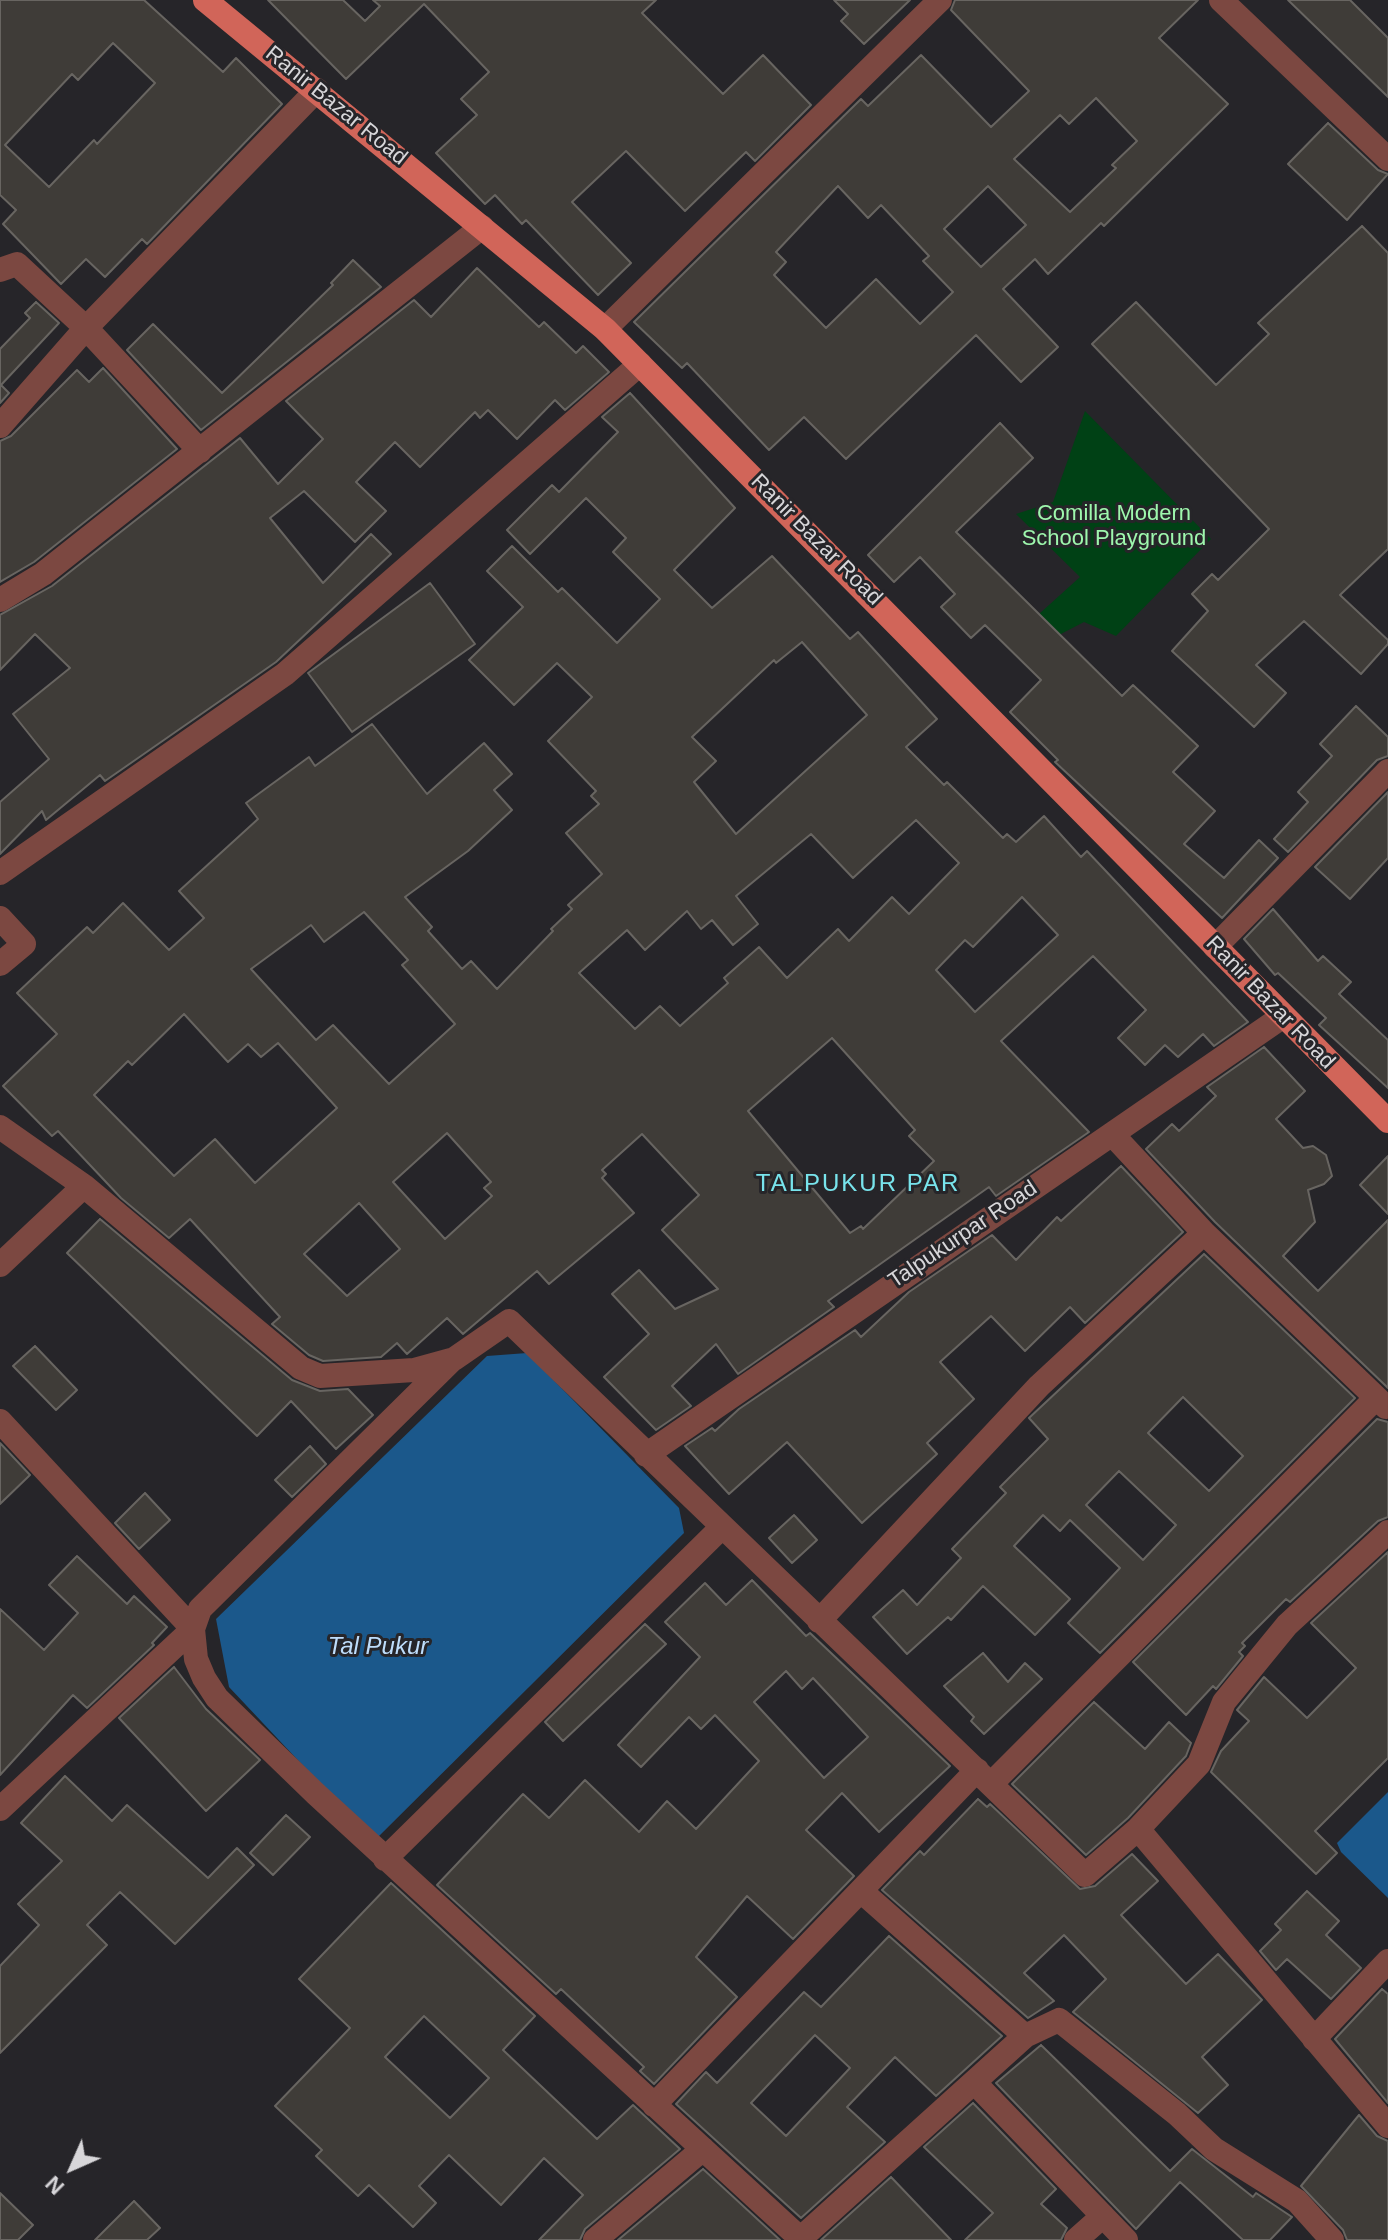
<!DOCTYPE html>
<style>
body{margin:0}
#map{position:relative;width:1388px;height:2240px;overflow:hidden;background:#262529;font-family:Arial,sans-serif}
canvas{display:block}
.north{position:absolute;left:32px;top:2128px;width:80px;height:80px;-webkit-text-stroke:6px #262529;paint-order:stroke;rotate:225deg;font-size:22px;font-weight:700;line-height:32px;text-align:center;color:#d7d6d9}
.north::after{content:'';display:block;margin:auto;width:28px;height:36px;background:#d7d6d9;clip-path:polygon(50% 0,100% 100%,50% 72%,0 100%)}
</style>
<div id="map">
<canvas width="1388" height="2240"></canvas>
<div class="north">N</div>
</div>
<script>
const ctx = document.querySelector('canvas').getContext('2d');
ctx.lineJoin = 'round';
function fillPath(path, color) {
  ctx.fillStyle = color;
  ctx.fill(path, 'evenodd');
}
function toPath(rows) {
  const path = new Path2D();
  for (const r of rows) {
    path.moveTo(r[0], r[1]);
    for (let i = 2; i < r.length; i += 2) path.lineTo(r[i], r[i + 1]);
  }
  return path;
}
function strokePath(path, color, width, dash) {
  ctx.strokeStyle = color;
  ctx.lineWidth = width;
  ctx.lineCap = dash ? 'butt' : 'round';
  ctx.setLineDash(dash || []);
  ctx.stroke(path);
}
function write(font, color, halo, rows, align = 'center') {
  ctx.font = font + ' Arial,sans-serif';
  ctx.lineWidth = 6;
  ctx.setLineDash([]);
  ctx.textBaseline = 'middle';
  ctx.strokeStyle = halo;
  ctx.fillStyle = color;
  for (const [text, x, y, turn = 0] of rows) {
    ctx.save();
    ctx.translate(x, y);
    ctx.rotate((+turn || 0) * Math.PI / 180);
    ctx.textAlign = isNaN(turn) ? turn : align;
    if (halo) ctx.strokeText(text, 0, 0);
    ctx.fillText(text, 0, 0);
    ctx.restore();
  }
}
const green = toPath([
 [1085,411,1211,539,1116,636,1084,622,1057,636,1039,614,1080,577,1016,514,1053,502]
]);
const water = toPath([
 [527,1353,679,1508,684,1533,374,1841,229,1687,216,1619,487,1356],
 [1388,1792,1388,1898,1341,1852,1337,1843]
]);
const building = toPath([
 [0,0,144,0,223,72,236,58,282,104,147,244,142,239,105,277,86,259,61,284,3,224,16,210,0,195,0,0],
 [113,43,155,83,97,144,94,140,49,187,5,145,72,74,78,80,113,43],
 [268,0,343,0,365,21,380,6,373,0,656,0,642,13,723,94,763,55,811,105,755,161,746,152,685,211,626,151,572,202,631,263,598,295,526,220,522,224,495,195,485,204,436,153,477,115,461,99,489,72,424,4,346,79,268,0],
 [834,0,910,0,864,44,841,21,848,14,834,0],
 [955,0,1198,0,1159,38,1228,104,1104,226,1101,223,1048,274,1035,259,1003,289,1058,347,1021,382,976,335,846,459,804,417,769,450,687,363,682,368,634,322,861,99,868,106,921,55,991,127,1029,91,951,10,955,0],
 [1096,98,1137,141,1112,165,1116,168,1070,212,1014,159,1060,115,1069,124,1096,98],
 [838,186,868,218,881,205,929,256,923,261,953,292,920,324,876,279,826,328,774,275,786,262,776,252,838,186],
 [988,186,1026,225,981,267,944,229,988,186],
 [1288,0,1350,0,1388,38,1388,97,1288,0],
 [1328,123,1378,170,1388,174,1347,220,1288,164,1328,123],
 [1362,226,1388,253,1388,549,1340,595,1388,640,1388,644,1361,674,1304,621,1256,665,1286,693,1254,727,1172,651,1208,611,1192,594,1212,574,1218,580,1269,529,1092,344,1136,302,1216,385,1269,334,1258,323,1362,226],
 [353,260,381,287,201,430,127,350,153,324,222,393,333,285,331,283,353,260],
 [477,268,539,327,544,322,576,353,583,346,609,372,565,410,555,400,517,439,488,410,480,418,475,412,420,467,395,442,356,482,386,511,355,542,304,491,270,518,323,583,371,534,391,554,276,662,105,781,100,775,46,820,42,811,0,854,0,802,49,759,13,714,70,668,35,634,0,670,0,615,52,586,240,438,278,484,323,439,286,401,414,300,431,317,477,268],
 [36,302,59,323,1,385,9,393,0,403,0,349,30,318,25,313,36,302],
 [103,368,177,449,34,562,0,582,0,441,11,436,77,370,89,382,103,368],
 [630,393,735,508,674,570,712,608,772,556,850,639,858,632,937,719,906,747,944,785,947,782,1003,838,1007,834,1016,842,1044,816,1081,857,1087,851,1248,1022,1214,1046,1203,1034,1178,1057,1165,1045,1145,1065,1118,1038,1146,1010,1093,956,1001,1041,1089,1132,996,1196,989,1187,828,1301,834,1307,738,1374,716,1344,672,1386,691,1406,656,1430,604,1377,649,1334,612,1294,639,1270,675,1309,718,1289,662,1230,699,1195,642,1134,602,1170,606,1174,602,1178,634,1213,549,1284,537,1271,463,1334,447,1318,407,1354,397,1343,381,1357,323,1361,309,1355,272,1324,280,1317,190,1219,169,1238,121,1198,58,1131,52,1136,3,1086,57,1034,17,993,87,927,93,933,123,903,169,950,204,918,179,891,258,819,246,803,309,757,315,766,372,724,427,794,484,743,512,774,494,790,512,810,468,851,405,897,432,927,428,931,462,969,471,961,497,989,553,931,551,929,572,909,568,905,602,874,566,833,599,804,591,796,596,791,548,741,592,697,557,663,514,705,469,660,523,607,487,571,512,546,558,592,562,588,617,643,660,599,613,552,626,538,586,498,530,554,507,530,552,485,559,492,618,432,602,417,630,393],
 [802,642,867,715,736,834,694,782,716,761,692,737,774,660,776,663,802,642],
 [916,820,959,863,909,914,892,897,849,941,838,929,787,978,759,947,724,978,728,983,680,1026,660,1006,635,1029,579,973,627,930,645,950,687,911,701,929,712,920,733,945,758,924,736,896,811,834,853,878,916,820],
 [1022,897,1058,935,975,1012,936,970,965,940,973,947,1022,897],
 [364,912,408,960,402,965,455,1024,389,1084,333,1025,316,1040,251,969,311,925,324,942,364,912],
 [184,1014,228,1062,248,1044,261,1057,278,1043,337,1108,255,1183,215,1139,174,1176,94,1095,128,1061,132,1065,184,1014],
 [832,1038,915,1130,909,1136,934,1161,863,1229,861,1226,850,1233,748,1111,832,1038],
 [447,1133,491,1182,484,1188,492,1196,445,1239,393,1182,447,1133],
 [359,1203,400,1249,347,1296,304,1254,359,1203],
 [1000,423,1033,458,956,532,1122,696,1133,685,1198,746,1173,772,1215,811,1184,844,1224,878,1259,840,1278,858,1222,918,1055,762,1058,760,1010,712,1041,680,985,625,971,638,941,607,955,594,920,557,894,582,868,555,1000,423],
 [430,583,475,644,352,732,308,673,430,583],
 [1356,706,1388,737,1388,756,1377,760,1288,852,1274,839,1308,802,1298,792,1332,756,1320,744,1356,706],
 [1388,792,1388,858,1350,899,1315,867,1388,792],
 [1273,909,1318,961,1323,956,1351,982,1339,994,1388,1040,1388,1088,1319,1025,1326,1018,1278,973,1275,975,1244,939,1273,909],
 [1264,1047,1305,1091,1276,1119,1303,1148,1313,1146,1326,1155,1332,1176,1324,1184,1308,1190,1315,1222,1283,1256,1318,1291,1388,1220,1388,1388,1215,1222,1146,1149,1172,1124,1179,1131,1216,1096,1207,1087,1264,1047],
 [1388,1156,1388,1214,1360,1185,1388,1156],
 [1121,1166,1183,1232,1085,1323,1070,1307,1025,1351,991,1316,940,1362,974,1399,927,1443,937,1454,862,1523,787,1442,729,1494,685,1446,712,1428,715,1431,739,1409,855,1330,861,1337,909,1292,992,1235,1016,1260,1057,1217,1061,1221,1121,1166],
 [100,1219,292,1380,320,1391,348,1389,373,1415,336,1449,291,1401,257,1436,67,1253,100,1219],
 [1204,1254,1355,1398,1100,1653,1068,1623,1120,1568,1070,1520,1060,1531,1043,1515,1014,1546,1070,1599,1035,1635,983,1586,951,1620,948,1617,907,1654,873,1617,903,1590,917,1605,961,1558,952,1549,1006,1493,1000,1487,1048,1439,1029,1418,1204,1254],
 [1183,1397,1243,1456,1209,1491,1148,1433,1183,1397],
 [1119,1471,1176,1525,1143,1560,1086,1505,1119,1471],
 [35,1346,77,1390,56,1410,13,1366,35,1346],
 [1377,1419,1388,1422,1388,1517,1378,1521,1290,1602,1286,1599,1242,1643,1245,1646,1239,1652,1243,1656,1216,1689,1213,1686,1186,1715,1133,1662,1377,1419],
 [0,1443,30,1475,0,1504,0,1443],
 [310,1446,326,1464,292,1497,275,1480,310,1446],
 [145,1493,170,1520,139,1549,115,1523,145,1493],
 [794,1515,817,1540,792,1563,769,1538,794,1515],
 [1388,1552,1388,1758,1315,1831,1337,1853,1316,1874,1211,1772,1221,1751,1249,1721,1237,1710,1264,1677,1307,1718,1356,1668,1311,1623,1388,1552],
 [77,1556,127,1604,134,1596,167,1627,152,1643,154,1645,87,1708,73,1695,0,1775,0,1609,44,1650,78,1613,49,1585,77,1556],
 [752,1580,806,1636,810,1633,950,1766,879,1832,842,1793,806,1830,854,1876,793,1939,747,1896,696,1957,737,1997,654,2084,640,2071,644,2067,561,1989,556,1994,437,1885,523,1794,549,1818,585,1780,639,1832,667,1801,696,1829,759,1761,715,1715,701,1729,689,1717,641,1767,618,1745,700,1657,665,1622,705,1583,726,1605,752,1580],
 [786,1671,802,1689,813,1678,868,1737,824,1778,754,1702,786,1671],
 [645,1624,666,1644,563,1741,545,1722,645,1624],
 [983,1653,1008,1682,1025,1663,1042,1679,984,1734,971,1721,974,1717,944,1686,983,1653],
 [174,1667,206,1709,260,1760,206,1811,119,1718,174,1667],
 [1094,1702,1145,1749,1169,1722,1191,1743,1186,1756,1128,1818,1086,1855,1012,1784,1094,1702],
 [65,1776,112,1821,127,1805,208,1878,237,1848,254,1865,175,1944,120,1892,87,1925,107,1945,0,2053,0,1966,39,1925,18,1904,62,1861,21,1823,65,1776],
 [978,1799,987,1807,990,1804,1080,1889,1095,1886,1132,1854,1158,1881,1121,1915,1186,1984,1218,1954,1262,2000,1202,2057,1228,2085,1198,2113,1073,2012,1106,1979,1064,1935,1024,1973,1054,2001,1028,2018,882,1890,920,1851,924,1855,978,1799],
 [286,1815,310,1837,273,1875,250,1853,286,1815],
 [391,1883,535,2016,503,2050,597,2139,633,2105,680,2149,585,2229,580,2240,539,2240,583,2195,544,2158,501,2205,449,2155,419,2186,436,2203,413,2227,369,2185,358,2196,316,2156,322,2150,275,2106,350,2028,299,1979,391,1883],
 [424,2016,489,2078,450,2118,385,2057,424,2016],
 [1307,1891,1339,1921,1326,1935,1361,1968,1331,1999,1287,1959,1276,1970,1260,1951,1281,1930,1275,1924,1307,1891],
 [889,1936,1002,2036,936,2096,895,2057,847,2107,885,2142,801,2218,676,2104,706,2072,717,2083,804,1992,821,2007,889,1936],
 [815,2035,850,2068,786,2136,751,2103,815,2035],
 [1382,1989,1388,1994,1388,2103,1335,2039,1382,1989],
 [1041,2045,1170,2171,1192,2149,1253,2197,1256,2193,1292,2217,1270,2240,1243,2240,1180,2182,1136,2229,996,2083,1041,2045],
 [973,2103,1056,2189,1041,2204,1067,2228,1061,2240,965,2240,993,2213,924,2147,973,2103],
 [1359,2115,1377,2136,1388,2141,1388,2240,1347,2240,1343,2230,1301,2186,1359,2115],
 [703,2169,780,2240,618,2240,703,2169],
 [891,2177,951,2240,821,2240,891,2177],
 [0,2193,33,2225,18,2240,0,2240,0,2193],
 [134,2201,160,2228,147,2240,95,2240,134,2201]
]);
const minor = toPath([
 [1221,0,1388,159],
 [0,270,17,264,86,328,200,451],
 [605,329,940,0],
 [0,426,86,328,317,90],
 [0,600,43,574,482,227],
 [0,873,285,674,640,364],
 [0,918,24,944,0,964],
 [1215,947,1388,771],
 [0,1127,84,1186,301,1368,320,1376,414,1370,454,1359,509,1321,1085,1875,1138,1829,1388,2126],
 [1112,1134,1204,1233,1386,1407],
 [0,1265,84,1186],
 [452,1360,200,1609,193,1629,196,1659,204,1678,217,1698,316,1794,801,2239],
 [0,1421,193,1629,0,1809],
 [646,1455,1282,1017],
 [819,1621,1039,1386,1204,1233],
 [991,1784,1376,1398],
 [1138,1829,1199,1764,1224,1702,1287,1625,1388,1532],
 [385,1859,721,1528],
 [861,1891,1025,2036,1059,2020,1177,2114,1214,2149,1297,2201,1332,2240],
 [1314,2039,1388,1961],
 [974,2082,1126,2240],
 [654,2105,977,1770],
 [595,2240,703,2149],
 [799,2240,1025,2036],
 [1076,2240,1103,2216]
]);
const major = toPath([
 [205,0,605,329,1388,1121]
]);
const streetNames = [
 ["Ranir Bazar Road",336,106,39],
 ["Ranir Bazar Road",816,540,45],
 ["Ranir Bazar Road",1270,1003,46],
 ["Talpukurpar Road",963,1235,-34]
];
const parkNames = [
 ["Comilla Modern",1114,514],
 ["School Playground",1114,539]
];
const neighbourhoodNames = [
 ["TALPUKUR PAR",858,1184]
];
const waterNames = [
 ["Tal Pukur",378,1647]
];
fillPath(green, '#004115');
fillPath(water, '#1b588b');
fillPath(building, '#3f3c38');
strokePath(building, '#686561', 2);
strokePath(minor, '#7c4841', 24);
strokePath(major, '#d16559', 24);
write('22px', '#d7d6d9', '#262529', streetNames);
write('22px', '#9ef7ad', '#262529', parkNames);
ctx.letterSpacing = '2px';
write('24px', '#78e4ec', '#262529', neighbourhoodNames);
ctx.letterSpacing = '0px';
write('italic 24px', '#beddfb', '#262529', waterNames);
</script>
